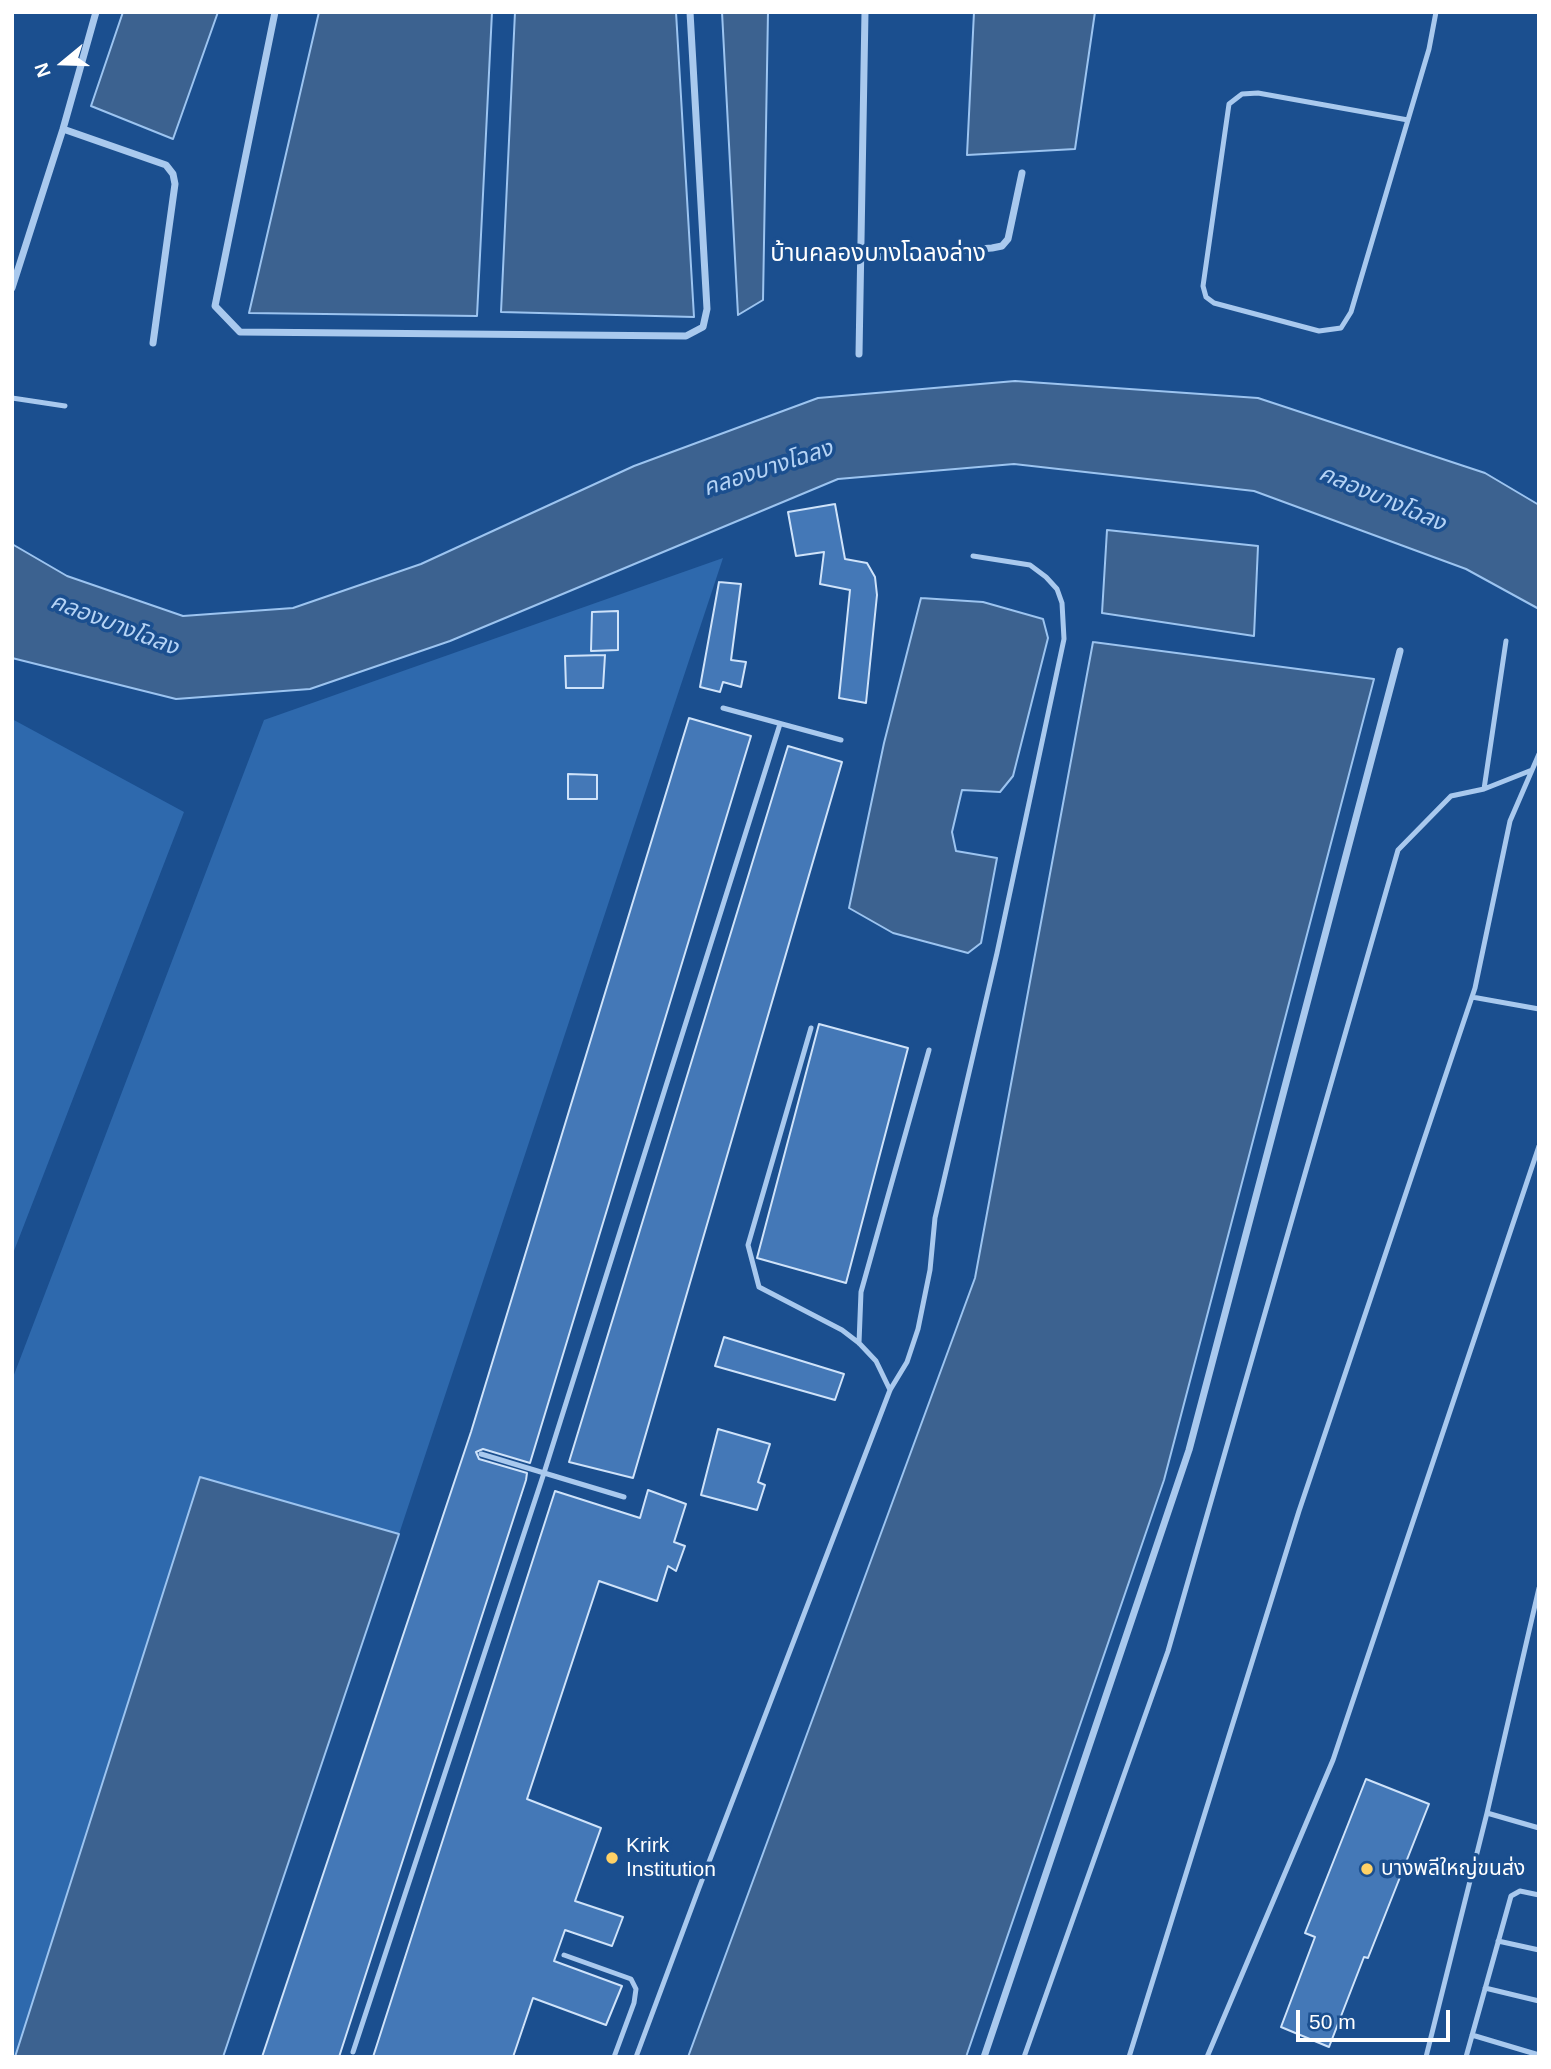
<!DOCTYPE html>
<meta charset="utf-8">
<style>
body{margin:0}
#map{position:relative;width:1551px;height:2069px;overflow:hidden;background:#1b4f8f;font-family:Helvetica,sans-serif}
canvas{display:block}
.frame{position:absolute;inset:0;border:14px solid #fff;pointer-events:none}
.north{position:absolute;left:28px;top:28px;width:70px;height:70px;-webkit-text-stroke:5px #1b4f8f;paint-order:stroke;rotate:251deg;font-size:19px;font-weight:700;line-height:28px;text-align:center;color:#fff}
.north::after{content:'';display:block;margin:auto;width:24px;height:32px;background:#fff;clip-path:polygon(50% 0,100% 100%,50% 72%,0 100%)}
.scale{position:absolute;left:1296px;top:2010px;width:154px;height:32px;box-sizing:border-box;border:4px solid #fff;border-top:0;padding-left:9px;font-size:21px;line-height:24px;white-space:nowrap;color:#fff;-webkit-text-stroke:5px #1b4f8f;paint-order:stroke}
</style>
<div id="map">
<canvas width="1551" height="2069"></canvas>
<div class="frame"></div>
<div class="north">N</div>
<div class="scale">50 m</div>
</div>
<script>
const ctx = document.querySelector('canvas').getContext('2d');
ctx.lineJoin = 'round';
function fillPath(path, color) {
  ctx.fillStyle = color;
  ctx.fill(path, 'evenodd');
}
function toPath(rows) {
  const path = new Path2D();
  for (const r of rows) {
    path.moveTo(r[0], r[1]);
    for (let i = 2; i < r.length; i += 2) path.lineTo(r[i], r[i + 1]);
  }
  return path;
}
function strokePath(path, color, width, dash) {
  ctx.strokeStyle = color;
  ctx.lineWidth = width;
  ctx.lineCap = dash ? 'butt' : 'round';
  ctx.setLineDash(dash || []);
  ctx.stroke(path);
}
function write(font, color, halo, rows, align = 'center') {
  ctx.font = font + ' Helvetica,"Noto Sans Thai",sans-serif';
  ctx.lineWidth = 7;
  ctx.setLineDash([]);
  ctx.textBaseline = 'middle';
  ctx.strokeStyle = halo;
  ctx.fillStyle = color;
  for (const [text, x, y, turn = 0] of rows) {
    ctx.save();
    ctx.translate(x, y);
    ctx.rotate((+turn || 0) * Math.PI / 180);
    ctx.textAlign = isNaN(turn) ? turn : align;
    if (halo) ctx.strokeText(text, 0, 0);
    ctx.fillText(text, 0, 0);
    ctx.restore();
  }
}
const green = toPath([
 [723,558,399,1534,200,1478,15,2057,12,2057,12,1380,264,720],
 [12,719,184,812,12,1256]
]);
const water = toPath([
 [123,12,218,12,173,139,91,106,123,12],
 [319,12,492,12,477,316,249,313,319,12],
 [515,12,676,12,694,317,501,312,515,12],
 [722,12,768,12,763,300,738,315,722,12],
 [974,12,1095,12,1075,149,967,155,974,12],
 [1015,381,1258,398,1485,473,1539,505,1539,609,1466,569,1254,491,1014,464,838,479,450,641,310,689,176,699,12,658,12,544,67,576,183,616,293,608,421,564,634,466,818,398,1015,381],
 [1107,530,1258,546,1254,636,1102,613,1107,530],
 [921,598,983,602,1043,619,1048,638,1013,776,1000,792,962,790,952,832,956,851,997,858,981,943,968,953,893,933,849,908,884,743,921,598],
 [1093,642,1374,679,1164,1480,966,2057,688,2057,975,1278,1093,642],
 [200,1477,399,1534,223,2057,15,2057,200,1477]
]);
const building = toPath([
 [835,504,845,559,867,563,875,577,877,595,866,703,839,698,850,590,820,584,824,552,796,556,788,512,835,504],
 [719,582,741,584,731,660,746,662,741,687,723,682,720,692,700,687,719,582],
 [618,611,618,650,591,651,592,612,618,611],
 [605,655,603,688,566,688,565,656,605,655],
 [689,718,751,736,530,1463,483,1449,476,1452,479,1459,527,1473,526,1480,339,2057,262,2057,471,1432,689,718],
 [788,746,842,762,633,1478,569,1462,788,746],
 [568,774,597,775,597,799,568,799,568,774],
 [819,1024,908,1048,846,1283,757,1258,819,1024],
 [724,1337,844,1374,835,1400,715,1366,724,1337],
 [718,1429,770,1444,758,1482,765,1485,757,1510,701,1495,718,1429],
 [648,1490,686,1504,674,1542,685,1546,676,1571,668,1566,657,1601,599,1581,527,1799,601,1828,575,1901,623,1917,612,1946,565,1930,554,1961,622,1986,606,2025,533,1998,513,2057,373,2057,555,1491,640,1518,648,1490],
 [1366,1779,1429,1804,1368,1958,1364,1957,1329,2047,1281,2027,1315,1937,1305,1933,1366,1779]
]);
const service = toPath([
 [1408,120,1258,93,1242,94,1229,104,1203,286,1206,297,1214,303,1319,331,1341,328,1351,312,1429,49,1436,12],
 [12,398,65,406],
 [723,708,841,740],
 [1484,789,1506,641],
 [1472,997,1539,1009],
 [811,1028,748,1245,759,1287,842,1330,859,1343,876,1361,890,1390],
 [859,1343,861,1292,929,1050],
 [481,1454,624,1497],
 [1487,1813,1539,1588],
 [1498,1941,1539,1950],
 [564,1955,631,1979,636,1989,634,2003,614,2057],
 [1485,1988,1539,2001],
 [1472,2035,1539,2055],
 [353,2052,544,1473,780,724],
 [636,2057,699,1888,890,1390,907,1362,918,1329,930,1270,935,1218,997,953,1064,639,1062,603,1057,589,1046,577,1030,565,973,556],
 [1024,2057,1168,1651,1398,850,1451,796,1484,789,1532,770],
 [1129,2057,1299,1511,1475,988,1510,821,1539,754],
 [1207,2057,1333,1760,1539,1146],
 [1426,2057,1487,1813,1539,1828],
 [1466,2057,1511,1896,1520,1891,1539,1895]
]);
const minor = toPath([
 [275,12,215,306,240,332,686,336,703,327,707,309,690,12],
 [63,129,166,165,173,174,175,184,153,343],
 [859,258,992,248,1002,246,1008,239,1022,173],
 [12,288,63,129,96,12],
 [859,354,865,12],
 [984,2057,1189,1450,1400,651]
]);
const markers = [
 [612,1858,7,"#ffd166"],
 [1367,1869,7,"#ffd166"]
];
const poiNames = [
 ["Krirk",626,1846],
 ["Institution",626,1870],
 ["บางพลีใหญ่ขนส่ง",1381,1869]
];
const waterNames = [
 ["คลองบางโฉลง",768,469,-18],
 ["คลองบางโฉลง",1382,499,23],
 ["คลองบางโฉลง",114,625,21]
];
const quarterNames = [
 ["บ้านคลองบางโฉลงล่าง",878,254]
];
fillPath(green, '#2e69ad');
fillPath(water, '#3c6290');
strokePath(water, '#9cc4f0', 2);
fillPath(building, '#4478b7');
strokePath(building, '#cfe3fa', 2);
strokePath(service, '#a9c9ee', 5);
strokePath(minor, '#a9c9ee', 7);
for (const [x, y, r, color] of markers) {
  const dot = new Path2D();
  dot.arc(x, y, r, 0, 2 * Math.PI);
  ctx.fillStyle = color;
  ctx.fill(dot);
  strokePath(dot, '#1b4f8f', 2.5);
}
write('21px', '#fff', '#1b4f8f', poiNames, 'left');
write('italic 23px', '#b5d3f5', '#1b4f8f', waterNames);
write('24px', '#fff', '#1b4f8f', quarterNames);
</script>
